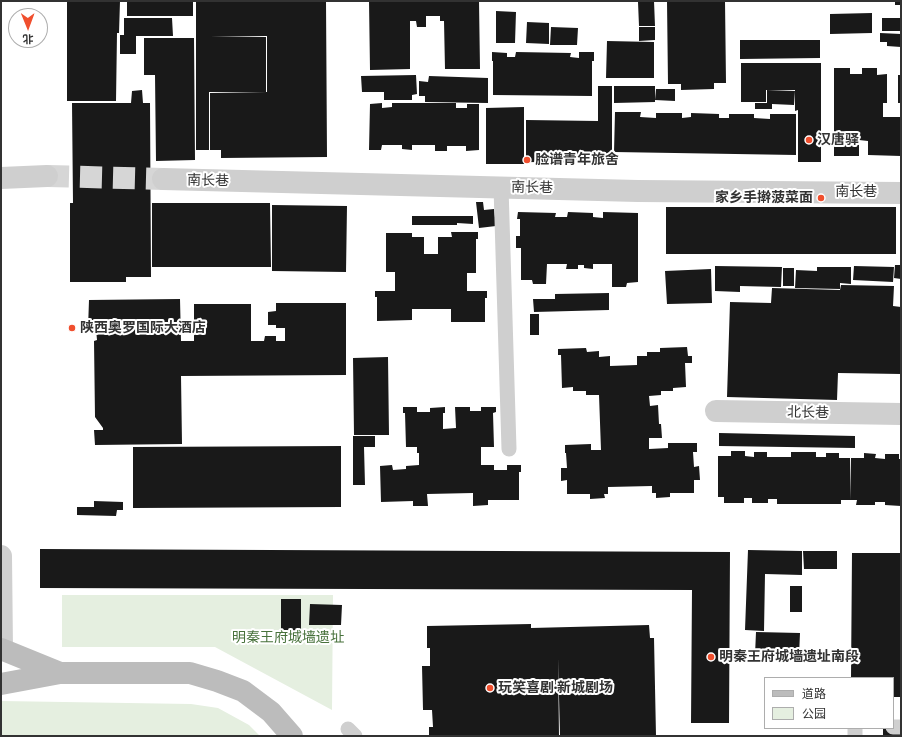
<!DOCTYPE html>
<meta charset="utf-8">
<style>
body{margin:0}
#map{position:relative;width:902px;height:737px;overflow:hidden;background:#fff;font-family:"Space Grotesk","Noto Sans SC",sans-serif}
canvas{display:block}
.frame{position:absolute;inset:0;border:2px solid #323232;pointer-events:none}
.legend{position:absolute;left:764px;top:677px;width:130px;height:52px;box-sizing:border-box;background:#fff;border:1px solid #adadad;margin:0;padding:5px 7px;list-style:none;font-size:12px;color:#323232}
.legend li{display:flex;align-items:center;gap:8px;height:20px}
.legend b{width:20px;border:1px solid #adadad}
.north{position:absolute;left:8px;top:8px;width:40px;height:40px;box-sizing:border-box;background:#fff;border:1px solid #adadad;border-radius:50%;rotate:179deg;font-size:11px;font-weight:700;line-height:16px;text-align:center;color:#323232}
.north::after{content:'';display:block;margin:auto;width:14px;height:18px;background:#f04f2e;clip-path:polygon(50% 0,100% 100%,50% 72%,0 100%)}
</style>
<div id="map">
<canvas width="902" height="737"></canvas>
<div class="frame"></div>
<ul class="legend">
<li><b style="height:5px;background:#bcbcbc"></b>道路</li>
<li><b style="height:11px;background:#e5efe0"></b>公园</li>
</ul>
<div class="north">北</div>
</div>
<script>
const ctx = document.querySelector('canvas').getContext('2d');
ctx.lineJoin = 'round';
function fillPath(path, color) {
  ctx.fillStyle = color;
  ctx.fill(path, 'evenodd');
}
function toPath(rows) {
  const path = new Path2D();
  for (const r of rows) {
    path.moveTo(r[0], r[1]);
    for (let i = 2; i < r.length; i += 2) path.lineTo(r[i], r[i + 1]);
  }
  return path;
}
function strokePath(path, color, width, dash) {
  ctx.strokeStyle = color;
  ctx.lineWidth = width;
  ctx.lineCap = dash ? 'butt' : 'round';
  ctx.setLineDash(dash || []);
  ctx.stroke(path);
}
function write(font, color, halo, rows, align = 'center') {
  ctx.font = font + ' "Space Grotesk","Noto Sans SC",sans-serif';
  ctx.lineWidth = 4;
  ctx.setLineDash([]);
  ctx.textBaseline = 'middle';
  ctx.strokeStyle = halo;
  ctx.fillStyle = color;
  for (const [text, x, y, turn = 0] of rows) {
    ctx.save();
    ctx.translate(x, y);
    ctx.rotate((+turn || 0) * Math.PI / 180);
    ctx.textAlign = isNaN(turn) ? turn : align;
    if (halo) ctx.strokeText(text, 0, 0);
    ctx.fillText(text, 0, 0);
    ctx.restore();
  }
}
const green = toPath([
 [62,595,333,595,332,710,215,647,62,647],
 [1,701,191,704,218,708,249,725,260,736,1,736]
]);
const building = toPath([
 [67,1,120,1,119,33,117,33,116,101,67,101],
 [127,1,193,1,193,16,127,16],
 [196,1,326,1,327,157,221,158,221,150,210,150,210,93,267,92,267,36,210,36,266,37,266,92,209,92,209,150,196,150],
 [369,1,479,1,480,69,445,69,444,21,440,21,440,16,426,16,426,27,417,27,416,21,410,21,410,69,370,70],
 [654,1,655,26,639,26,638,2],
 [667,1,725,1,726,83,714,83,714,89,681,90,681,84,668,84],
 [895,1,901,1,901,5,895,5],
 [496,11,516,12,515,43,496,43],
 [872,13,872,33,830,34,830,14],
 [124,18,172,18,173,36,136,36,136,54,120,54,120,35,124,35],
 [882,18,901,18,901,31,882,31],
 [527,22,549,23,549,44,526,43],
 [551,27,578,28,577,45,550,45],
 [639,27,655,27,655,40,639,41],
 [880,33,901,34,901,47,887,46,887,42,880,42],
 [144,38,194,38,195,160,156,161,155,75,144,75],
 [740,40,820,40,820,58,740,59],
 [607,41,654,42,654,78,606,78],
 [492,52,507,53,507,57,515,57,516,52,571,53,570,57,579,58,579,52,594,52,594,61,592,61,592,96,493,95,493,61,492,61],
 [741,63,821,63,821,162,798,162,798,110,795,111,795,90,766,90,766,102,741,102],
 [834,68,850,68,850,74,862,74,862,68,877,68,877,75,887,74,887,103,883,103,883,117,901,117,901,156,868,155,868,141,859,140,859,156,834,156],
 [416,75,417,94,412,95,412,100,384,100,384,92,362,92,361,76],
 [898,75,901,75,901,103,898,103],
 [429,76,488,78,488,103,425,102,425,96,419,96,419,81,428,82],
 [598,86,612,86,612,163,526,162,526,120,598,121],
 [614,86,655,86,655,102,614,103],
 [656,89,675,89,675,101,655,100],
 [142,90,143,103,150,103,151,277,126,277,126,282,70,282,70,203,73,203,72,103,131,103,132,91],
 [767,90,795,91,794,105,772,104,772,109,755,109,755,103,767,103],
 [382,103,382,108,392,107,392,103,456,103,456,108,467,108,467,104,479,104,479,150,466,151,466,146,447,146,447,151,435,151,435,145,412,145,412,150,402,149,402,145,382,145,381,150,369,150,370,104],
 [524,107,524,164,486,164,486,108],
 [615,112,641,112,640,117,656,118,656,113,682,113,682,118,691,117,691,113,719,114,719,118,729,118,729,114,754,114,754,118,770,119,770,114,796,114,796,155,614,152],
 [476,202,483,202,484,210,494,209,496,226,479,228],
 [152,203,270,203,271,267,152,267],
 [272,205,347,206,346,272,272,271],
 [666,207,896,207,896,254,666,254],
 [518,212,556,213,555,217,567,217,568,212,593,213,593,217,603,218,603,212,638,213,638,282,627,283,626,287,612,287,612,264,593,264,593,269,584,268,584,265,578,265,578,269,566,269,567,264,547,264,546,284,533,284,532,280,521,280,521,248,516,248,516,236,520,236,520,219,517,219],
 [412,216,473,216,473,224,457,223,457,225,412,225],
 [451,232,478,232,478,239,476,239,476,273,467,273,467,291,487,291,487,298,485,298,485,322,451,322,451,309,412,309,412,320,377,321,377,297,375,297,375,291,395,291,395,272,386,272,386,233,412,233,412,237,424,237,424,254,438,254,438,237,452,237],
 [895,265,901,265,901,279,894,278],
 [715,266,782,267,781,287,740,286,740,292,715,291],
 [854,266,894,267,893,282,853,280],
 [817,267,851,267,851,284,840,283,840,289,795,288,796,270,817,271],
 [783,268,794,268,794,286,783,286],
 [711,269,712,303,667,304,665,271],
 [841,285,894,286,893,306,901,307,901,374,838,373,837,400,727,397,730,302,771,303,772,288,840,290],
 [609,293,609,310,534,312,533,299,555,299,555,294],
 [180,299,181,341,194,341,194,304,251,304,251,341,264,341,265,336,276,336,276,341,285,341,285,328,276,328,276,325,268,325,268,312,276,311,276,303,346,303,346,375,181,376,182,444,95,445,94,430,103,430,103,428,95,417,94,341,97,340,96,329,88,329,89,300],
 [530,314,539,314,539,335,530,335],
 [687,347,688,356,692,356,692,363,685,363,686,387,673,388,673,391,661,391,661,395,649,396,650,406,658,405,659,424,661,424,662,438,649,438,649,449,668,448,668,443,697,443,697,452,693,452,694,467,699,466,700,480,694,480,694,493,670,493,670,497,656,498,656,493,652,493,652,486,608,487,608,494,604,494,605,498,590,499,590,494,567,494,567,480,561,481,561,468,567,468,566,453,565,453,565,445,591,444,591,450,601,450,599,395,586,395,586,391,573,391,573,387,562,388,561,355,558,355,558,349,586,348,587,352,599,351,599,357,610,356,610,366,637,365,637,356,647,356,647,352,660,352,660,348],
 [388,357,389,435,354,435,353,358],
 [403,407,417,407,417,412,430,412,430,408,445,407,445,413,443,413,443,429,456,428,455,407,470,407,470,411,481,411,481,407,496,407,496,412,493,413,494,447,481,447,481,465,494,465,494,470,507,470,507,465,521,465,521,472,519,472,519,500,488,500,488,505,473,506,473,493,427,494,428,506,413,506,413,501,381,502,380,466,392,465,393,470,406,469,406,466,419,465,419,453,417,453,417,447,406,447,405,413,403,413],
 [719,433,855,436,855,448,719,446],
 [353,436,375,436,375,447,364,447,365,485,353,485],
 [341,446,341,507,133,508,133,447],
 [731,451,745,451,745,456,754,457,754,452,767,452,767,457,791,457,791,452,816,452,816,457,826,457,826,453,839,453,839,458,850,458,850,500,841,500,841,504,777,504,777,499,768,499,768,503,752,503,752,498,744,498,744,503,724,503,724,497,718,497,718,456,731,456],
 [864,453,876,454,875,458,885,459,885,454,899,454,899,459,901,459,901,506,885,505,885,502,875,502,875,505,856,505,857,500,850,500,851,458,864,458],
 [94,501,123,502,123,510,117,510,116,516,77,515,77,507,94,507],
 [40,549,730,552,729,723,691,723,692,590,40,588],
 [748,550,802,551,802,575,765,574,764,631,745,630],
 [803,551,837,551,837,569,804,569],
 [852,553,901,553,901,697,893,697,893,678,851,678],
 [790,586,802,586,802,612,790,612],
 [281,599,301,599,301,634,281,634],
 [310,604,342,605,341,625,309,625],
 [531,624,531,628,649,625,650,638,654,638,656,736,560,736,558,658,559,736,429,736,429,727,433,727,432,710,423,710,422,666,430,666,430,648,427,648,427,626],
 [756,632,800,633,799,656,755,655],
 [901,726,901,736,883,736,883,728,893,728]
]);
const minorTunnel = toPath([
 [47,176,163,179]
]);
const service = toPath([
 [501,187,509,449],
 [893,727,901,727],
 [855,728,855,736],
 [348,729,355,736]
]);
const minor = toPath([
 [1,178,47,176],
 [163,179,638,191,901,193],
 [716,411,901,414],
 [1,556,2,650]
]);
const secondary = toPath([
 [1,649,60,673],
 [1,684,60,673,190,673,217,681,243,691,271,712,292,736]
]);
const markers = [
 [809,140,4,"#f04f2e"],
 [527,160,4,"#f04f2e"],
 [821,198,4,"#f04f2e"],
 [72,328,4,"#f04f2e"],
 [711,657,4,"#f04f2e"],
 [490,688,4,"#f04f2e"]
];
const poiNames = [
 ["汉唐驿",817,140],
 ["脸谱青年旅舍",535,160],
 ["家乡手擀菠菜面",813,198,"right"],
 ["陕西奥罗国际大酒店",80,328],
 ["明秦王府城墙遗址南段",719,657],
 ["玩笑喜剧·新城剧场",498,688]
];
const streetNames = [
 ["南长巷",208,181,1],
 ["南长巷",532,188,1],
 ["南长巷",856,192],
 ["北长巷",808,413,1]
];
const parkNames = [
 ["明秦王府城墙遗址",288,638]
];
fillPath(green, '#e5efe0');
fillPath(building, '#191919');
strokePath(minorTunnel, '#d6d6d6', 22, [22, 11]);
strokePath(service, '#cfcfcf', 15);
strokePath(minor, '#cfcfcf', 22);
strokePath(secondary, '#bcbcbc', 22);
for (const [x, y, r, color] of markers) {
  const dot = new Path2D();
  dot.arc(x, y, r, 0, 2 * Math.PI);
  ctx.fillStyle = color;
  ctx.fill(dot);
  strokePath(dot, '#fff', 1.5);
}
write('bold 14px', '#323232', '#fff', poiNames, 'left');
write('14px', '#323232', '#fff', streetNames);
write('14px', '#48723c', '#fff', parkNames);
</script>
